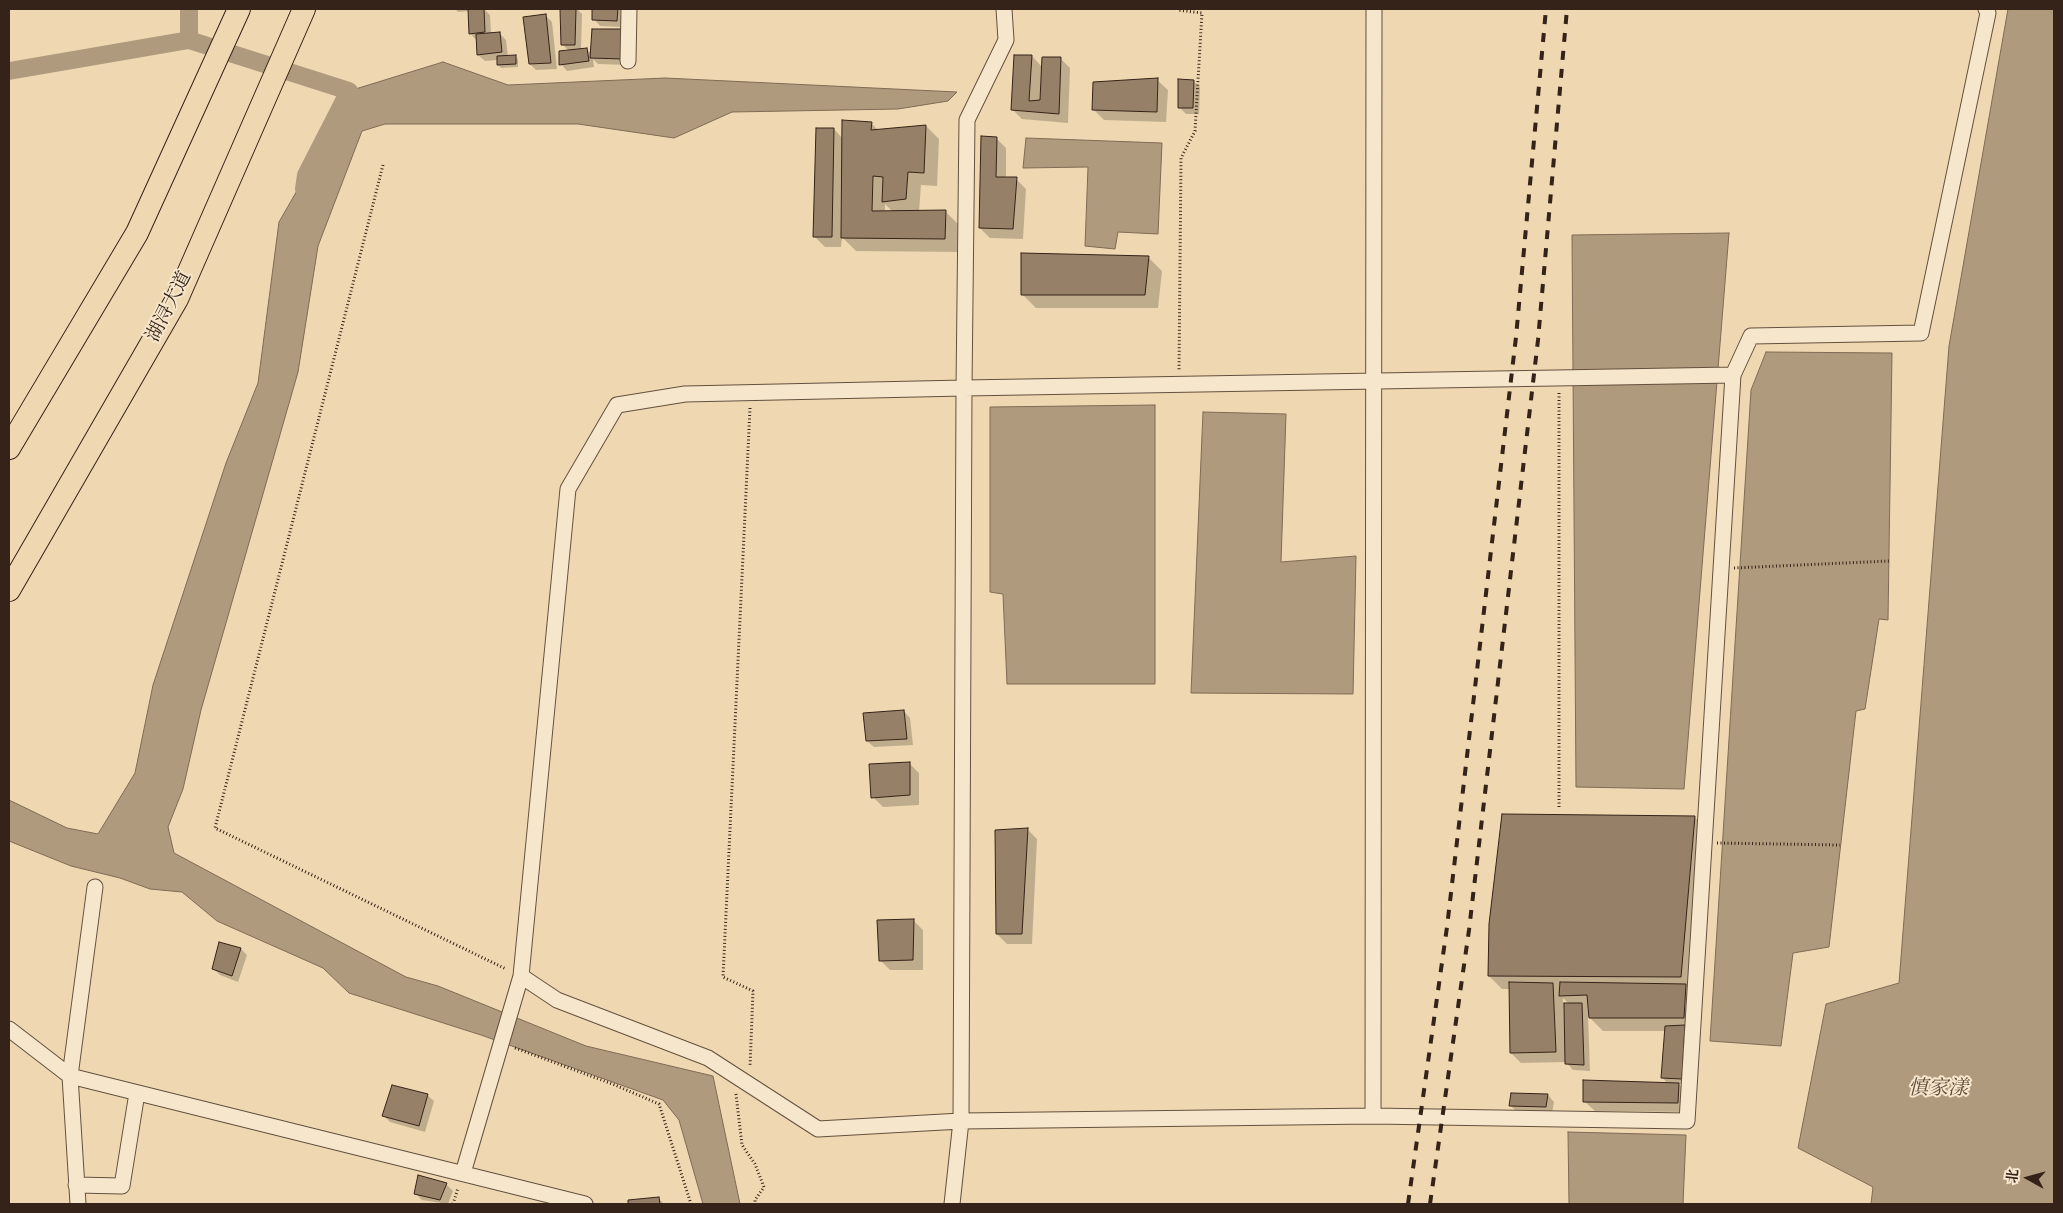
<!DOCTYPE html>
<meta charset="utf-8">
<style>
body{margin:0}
#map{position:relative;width:2063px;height:1213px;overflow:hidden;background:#efd8b1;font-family:"IM FELL Double Pica","Noto Serif SC",serif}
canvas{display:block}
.frame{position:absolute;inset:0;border:10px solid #352218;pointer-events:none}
.north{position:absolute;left:2003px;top:1153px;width:50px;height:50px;-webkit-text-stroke:4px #f5e6cc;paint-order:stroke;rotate:277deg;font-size:14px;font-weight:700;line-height:20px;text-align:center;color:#352218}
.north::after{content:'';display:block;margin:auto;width:18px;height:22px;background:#352218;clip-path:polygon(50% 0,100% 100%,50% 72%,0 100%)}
</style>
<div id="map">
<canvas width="2063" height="1213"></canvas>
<div class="frame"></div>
<div class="north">北</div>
</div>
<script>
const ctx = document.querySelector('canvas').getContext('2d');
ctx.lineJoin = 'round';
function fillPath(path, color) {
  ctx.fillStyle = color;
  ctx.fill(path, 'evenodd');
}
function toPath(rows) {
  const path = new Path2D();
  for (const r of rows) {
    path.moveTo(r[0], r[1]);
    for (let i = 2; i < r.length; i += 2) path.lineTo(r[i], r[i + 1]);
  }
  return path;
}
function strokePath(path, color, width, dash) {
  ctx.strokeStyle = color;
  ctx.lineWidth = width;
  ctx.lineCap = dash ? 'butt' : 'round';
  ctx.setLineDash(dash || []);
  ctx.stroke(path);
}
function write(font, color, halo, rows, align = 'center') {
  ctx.font = font + ' "IM FELL Double Pica","Noto Serif SC",serif';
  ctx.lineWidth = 4;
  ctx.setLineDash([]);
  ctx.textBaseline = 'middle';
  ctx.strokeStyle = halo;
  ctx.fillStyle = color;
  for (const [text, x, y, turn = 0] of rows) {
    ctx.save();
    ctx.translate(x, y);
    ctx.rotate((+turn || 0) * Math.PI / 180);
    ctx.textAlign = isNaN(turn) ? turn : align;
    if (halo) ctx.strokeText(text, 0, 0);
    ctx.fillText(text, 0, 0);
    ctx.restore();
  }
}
const water = toPath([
 [2008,9,2054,9,2054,1204,1871,1204,1873,1187,1798,1148,1826,1004,1899,983,1949,346,2008,9],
 [443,62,508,85,665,78,957,92,948,101,898,109,732,112,674,138,578,124,385,124,362,131,318,246,298,372,201,710,183,789,168,827,174,853,406,977,438,986,586,1046,713,1076,740,1204,703,1204,679,1120,663,1100,481,1035,349,993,323,968,217,921,182,892,150,889,120,878,71,866,9,841,9,800,67,828,98,834,135,773,153,685,226,463,258,383,279,222,310,168,349,91,443,62],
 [1026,138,1162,143,1158,234,1118,232,1115,249,1085,246,1088,167,1023,168,1026,138],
 [1729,233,1684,789,1576,787,1572,235,1729,233],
 [1766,352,1892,353,1888,620,1879,619,1865,709,1856,711,1829,947,1793,953,1781,1046,1710,1041,1751,390,1766,352],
 [1155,405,1155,684,1007,684,1003,594,990,592,990,407,1155,405],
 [1203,412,1286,414,1281,562,1356,556,1353,694,1191,693,1203,412],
 [1568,1132,1686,1135,1683,1204,1569,1204,1568,1132]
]);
const shadow = toPath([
 [455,9,484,9,490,15,491,34,499,33,506,40,508,57,515,56,518,59,518,67,501,68,498,65,498,60,485,61,478,55,476,40,470,33,469,11,458,12],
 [561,9,577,9,582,14,581,50,586,49,592,54,593,30,629,65,598,64,593,59,594,67,567,71,561,64,569,51,562,44],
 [594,9,620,9,624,13,623,27,600,26,594,19],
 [546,16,552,22,557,69,536,70,530,64],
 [1032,56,1042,67,1060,58,1070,68,1068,123,1022,119,1012,109],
 [1157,80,1168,90,1166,122,1104,120,1094,110],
 [1193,81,1200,87,1199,114,1186,114,1179,107],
 [871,123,879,131,926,126,939,139,937,186,921,185,919,212,946,212,959,225,958,252,856,251,842,237,841,247,825,247,815,237,834,129,843,139],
 [885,204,893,212,885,212],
 [996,138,1006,148,1006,179,1016,179,1026,189,1023,239,990,238,980,228],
 [1023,254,1149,258,1162,271,1158,308,1036,308,1022,294],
 [904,711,910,718,913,745,874,747,867,741],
 [909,763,919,773,919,805,883,807,873,797],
 [1694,817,1708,830,1688,1085,1679,1084,1688,1094,1688,1112,1595,1111,1584,1101,1668,1084,1662,1077,1666,1031,1603,1031,1588,1016,1590,1071,1573,1070,1566,1062,1521,1063,1511,1053,1510,989,1502,989,1489,976],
 [1563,998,1569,1004,1563,1004],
 [1027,829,1037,839,1032,944,1007,944,997,934],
 [913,920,923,930,923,970,890,970,880,960],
 [241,949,247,955,238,982,220,975,213,968],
 [1512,1094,1548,1095,1554,1102,1552,1113,1517,1112,1511,1106],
 [427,1095,434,1101,425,1132,390,1122,383,1115],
 [419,1176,447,1185,453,1191,448,1204,422,1200,415,1193],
 [659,1199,664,1204,630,1204,629,1201]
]);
const canal = toPath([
 [189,9,189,40,349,91,306,175,304,189],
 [9,71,189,40]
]);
const building = toPath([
 [468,9,484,9,485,32,469,34,468,9],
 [560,9,576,9,575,45,561,45,560,9],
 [592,9,618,9,617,21,592,20,592,9],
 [546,14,551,63,529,64,523,17,546,14],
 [592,29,624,29,623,59,590,58,592,29],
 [500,32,502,52,477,55,476,34,500,32],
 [587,48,589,61,559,65,559,51,587,48],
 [516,55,516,64,497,65,497,56,516,55],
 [1014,55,1032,55,1029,101,1040,100,1042,57,1061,57,1059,114,1011,110,1014,55],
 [1158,78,1157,112,1092,110,1093,82,1158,78],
 [1178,79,1194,80,1193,108,1178,108,1178,79],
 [842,120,872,122,871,130,926,125,924,173,908,172,906,199,882,202,883,177,873,176,872,211,946,210,945,239,841,238,842,120],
 [816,128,834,128,832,237,813,237,816,128],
 [981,136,997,137,996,177,1017,177,1013,229,979,228,981,136],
 [1021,253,1149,256,1145,295,1021,295,1021,253],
 [904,710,907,739,866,741,863,713,904,710],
 [910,762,910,795,871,798,869,764,910,762],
 [1502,814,1695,816,1681,977,1488,976,1489,924,1502,814],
 [1028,828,1022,934,996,934,995,830,1028,828],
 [914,919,913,960,879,961,877,920,914,919],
 [219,942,241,948,232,976,212,969,219,942],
 [1509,982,1553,983,1556,1052,1510,1053,1509,982],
 [1560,982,1686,984,1684,1018,1589,1018,1587,995,1559,996,1560,982],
 [1564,1003,1582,1003,1584,1065,1565,1064,1564,1003],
 [1685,1025,1682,1079,1661,1078,1665,1026,1685,1025],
 [1583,1080,1679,1083,1678,1103,1583,1102,1583,1080],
 [392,1085,428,1094,419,1126,382,1116,392,1085],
 [1511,1093,1548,1094,1546,1107,1509,1106,1511,1093],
 [418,1175,447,1183,440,1200,414,1194,418,1175],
 [659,1197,660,1204,628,1204,628,1200,659,1197]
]);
const path = toPath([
 [1177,9,1177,10,1202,13,1195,131,1181,158,1179,370],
 [383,165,215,828,506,969],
 [750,408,723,977,753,991,750,1067],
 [1734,568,1889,561],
 [1559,807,1559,391],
 [1717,843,1840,845],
 [515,1048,615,1085,659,1104,691,1204],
 [736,1094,742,1145,755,1164,764,1187,755,1200,755,1204],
 [453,1204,458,1188]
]);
const street = toPath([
 [628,61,629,9],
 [95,887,70,1076,585,1204],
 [521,976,557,1000,708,1058,818,1129,961,1121,964,388,1733,375,1751,336,1921,333,1988,13,1986,9],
 [9,1029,70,1076,78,1204],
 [1373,1116,1374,9],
 [463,1173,521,976,568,489,617,405,685,394,964,388,967,120,1006,40,1004,9],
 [76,1185,122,1186,137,1093],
 [952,1204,961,1121,1373,1116,1687,1121,1733,375]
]);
const primary = toPath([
 [9,448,137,233,239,9],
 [9,590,177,299,304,9]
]);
const rail = toPath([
 [1408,1204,1447,927,1516,337,1546,9],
 [1430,1204,1469,930,1538,340,1567,9]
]);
const streetNames = [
 ["湖浔大道",170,307,-63]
];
const waterNames = [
 ["慎家漾",1938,1090]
];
fillPath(water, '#b09a7d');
strokePath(water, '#7f6a55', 1);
fillPath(shadow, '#0003');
strokePath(canal, '#b09a7d', 18);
fillPath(building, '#968168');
strokePath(building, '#352218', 1);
strokePath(street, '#64503e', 17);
strokePath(primary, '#352218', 24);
strokePath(path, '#352218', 3, [1, 2.5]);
strokePath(street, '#f5e6cc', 15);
strokePath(primary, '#efd8b1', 22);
strokePath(rail, '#352218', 4, [9, 9]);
write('19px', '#352218', '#f5e6cc', streetNames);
write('italic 20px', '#604c3b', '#f5e6cc', waterNames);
</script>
